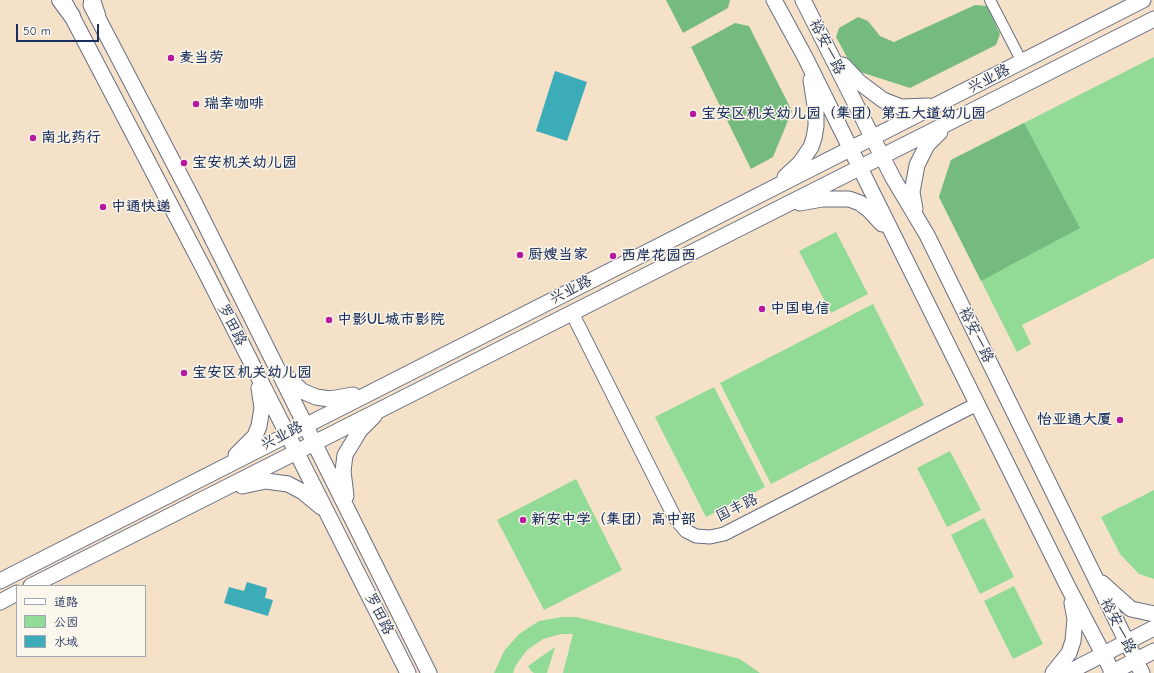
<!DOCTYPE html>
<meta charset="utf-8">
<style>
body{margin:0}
#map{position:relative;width:1154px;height:673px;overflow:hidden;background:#f5e1c7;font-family:"Comic Neue","LXGW WenKai TC",sans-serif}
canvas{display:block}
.legend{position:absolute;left:16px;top:585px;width:130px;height:72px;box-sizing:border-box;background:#fbf7ec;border:1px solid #a1a7b3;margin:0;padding:5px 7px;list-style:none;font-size:12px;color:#1b2f5e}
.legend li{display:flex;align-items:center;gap:8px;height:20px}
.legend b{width:20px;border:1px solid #a1a7b3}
.scale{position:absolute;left:16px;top:24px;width:83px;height:18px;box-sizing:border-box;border:2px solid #1b2f5e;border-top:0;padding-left:5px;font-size:12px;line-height:14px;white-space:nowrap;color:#1b2f5e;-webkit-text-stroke:3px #fbf7ec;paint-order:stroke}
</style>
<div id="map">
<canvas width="1154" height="673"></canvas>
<ul class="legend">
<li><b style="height:5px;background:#fff"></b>道路</li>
<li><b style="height:11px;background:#92db97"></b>公园</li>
<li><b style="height:11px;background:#3cacb8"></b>水域</li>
</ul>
<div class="scale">50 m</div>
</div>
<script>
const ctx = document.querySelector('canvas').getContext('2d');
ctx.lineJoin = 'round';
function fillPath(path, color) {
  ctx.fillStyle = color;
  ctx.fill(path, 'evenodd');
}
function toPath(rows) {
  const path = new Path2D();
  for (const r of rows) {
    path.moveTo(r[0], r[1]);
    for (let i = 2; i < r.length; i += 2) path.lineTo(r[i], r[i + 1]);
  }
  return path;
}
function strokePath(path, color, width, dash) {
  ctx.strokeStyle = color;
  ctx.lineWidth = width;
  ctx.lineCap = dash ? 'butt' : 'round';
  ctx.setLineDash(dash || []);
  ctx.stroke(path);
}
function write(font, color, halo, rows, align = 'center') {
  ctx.font = font + ' "Comic Neue","LXGW WenKai TC",sans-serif';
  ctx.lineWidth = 3;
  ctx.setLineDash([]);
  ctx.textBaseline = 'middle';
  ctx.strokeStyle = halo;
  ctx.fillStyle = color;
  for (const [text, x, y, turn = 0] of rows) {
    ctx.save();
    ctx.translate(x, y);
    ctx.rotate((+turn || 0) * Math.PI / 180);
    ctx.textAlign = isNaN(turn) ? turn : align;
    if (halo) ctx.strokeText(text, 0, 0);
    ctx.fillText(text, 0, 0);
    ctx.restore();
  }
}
const green = toPath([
 [1154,57,1154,258,1022,325,1031,344,1017,352,939,197,951,160],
 [836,232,868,294,831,313,799,251],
 [873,304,924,405,771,484,720,383],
 [714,387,765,487,706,517,655,417],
 [950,451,981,510,947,527,917,468],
 [576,479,622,570,544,610,497,520],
 [1154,490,1154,579,1139,574,1120,554,1101,517],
 [984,518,1014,577,980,594,951,535],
 [1014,586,1043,644,1013,659,984,601],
 [562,617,577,617,740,659,760,673,563,673,573,634,561,634,543,639,527,650,516,665,513,673,494,673,504,651,519,634,539,621],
 [555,647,547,673,534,673,531,671,528,666]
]);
const forest = toPath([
 [666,0,730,0,728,8,683,33],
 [975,5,987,6,1000,34,996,45,910,88,854,70,836,37,839,28,858,17,868,21,880,36,894,42],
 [735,23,749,26,792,111,773,157,751,169,691,47],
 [1024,123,1080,228,981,281,939,197,951,160]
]);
const water = toPath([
 [555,71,587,82,567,141,536,131],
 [247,582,267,588,265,598,273,600,268,616,224,603,229,587,244,591]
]);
const minor = toPath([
 [990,0,1022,62]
]);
const tertiary = toPath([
 [572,313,675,518,686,531,696,536,710,537,724,534,977,404]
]);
const secondary = toPath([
 [774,0,805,57,1068,587,1113,673],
 [803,0,893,178,927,235,1142,673],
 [66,5,206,273,408,673],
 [91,5,193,200,429,673],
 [843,65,859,82,883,100,901,107,929,106],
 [785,177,800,163,811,147,814,138,816,126,816,112,811,80],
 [800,203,822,199,849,199,860,203,869,210,882,224],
 [915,209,912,192,917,165,927,145,940,132],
 [284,374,302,391,316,397,330,399,353,395],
 [236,455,255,436,259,426,262,408,259,388],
 [242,486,266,481,288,484,303,492,321,507],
 [346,496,343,471,345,455,360,430,374,416],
 [0,581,1143,0],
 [1102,583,1131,609,1154,614],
 [31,586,1154,19],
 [0,602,17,593],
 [1053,673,1069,653,1073,641,1075,619,1072,603],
 [1067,673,1154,628],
 [1111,673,1154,651]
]);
const primary = toPath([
 [60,0,72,16],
 [92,0,97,15]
]);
const markers = [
 [171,58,4,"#b5179e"],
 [196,104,4,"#b5179e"],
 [693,114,4,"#b5179e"],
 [33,138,4,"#b5179e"],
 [184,163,4,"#b5179e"],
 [103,207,4,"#b5179e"],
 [520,255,4,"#b5179e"],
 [613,256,4,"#b5179e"],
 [762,309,4,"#b5179e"],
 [329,320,4,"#b5179e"],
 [184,373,4,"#b5179e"],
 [1120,420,4,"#b5179e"],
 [523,520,4,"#b5179e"]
];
const streetNames = [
 ["裕安一路",827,47,63],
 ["兴业路",989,79,-27],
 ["兴业路",571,290,-27],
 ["罗田路",232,325,63],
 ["裕安一路",976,335,64],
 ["兴业路",282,436,-27],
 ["国丰路",737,508,-26],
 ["罗田路",379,614,63],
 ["裕安一路",1118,626,63]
];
const poiNames = [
 ["麦当劳",179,58],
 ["瑞幸咖啡",204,104],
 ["宝安区机关幼儿园（集团）第五大道幼儿园",701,114],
 ["南北药行",41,138],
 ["宝安机关幼儿园",192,163],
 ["中通快递",111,207],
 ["厨嫂当家",528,255],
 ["西岸花园西",621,256],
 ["中国电信",770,309],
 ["中影UL城市影院",337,320],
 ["宝安区机关幼儿园",192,373],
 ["怡亚通大厦",1112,420,"right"],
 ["新安中学（集团）高中部",531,520]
];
fillPath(green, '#92db97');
fillPath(forest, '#75bb80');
fillPath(water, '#3cacb8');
strokePath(minor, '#676d83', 12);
strokePath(tertiary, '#676d83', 15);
strokePath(secondary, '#676d83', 17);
strokePath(primary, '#676d83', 18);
strokePath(minor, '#fff', 10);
strokePath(tertiary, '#fff', 13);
strokePath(secondary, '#fff', 15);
strokePath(primary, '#fff', 16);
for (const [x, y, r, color] of markers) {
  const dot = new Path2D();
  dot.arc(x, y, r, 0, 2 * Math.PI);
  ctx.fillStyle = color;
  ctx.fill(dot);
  strokePath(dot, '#fbf7ec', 1.5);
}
write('15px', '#1b2f5e', '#fbf7ec', streetNames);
write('bold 15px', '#1b2f5e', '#fbf7ec', poiNames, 'left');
</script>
